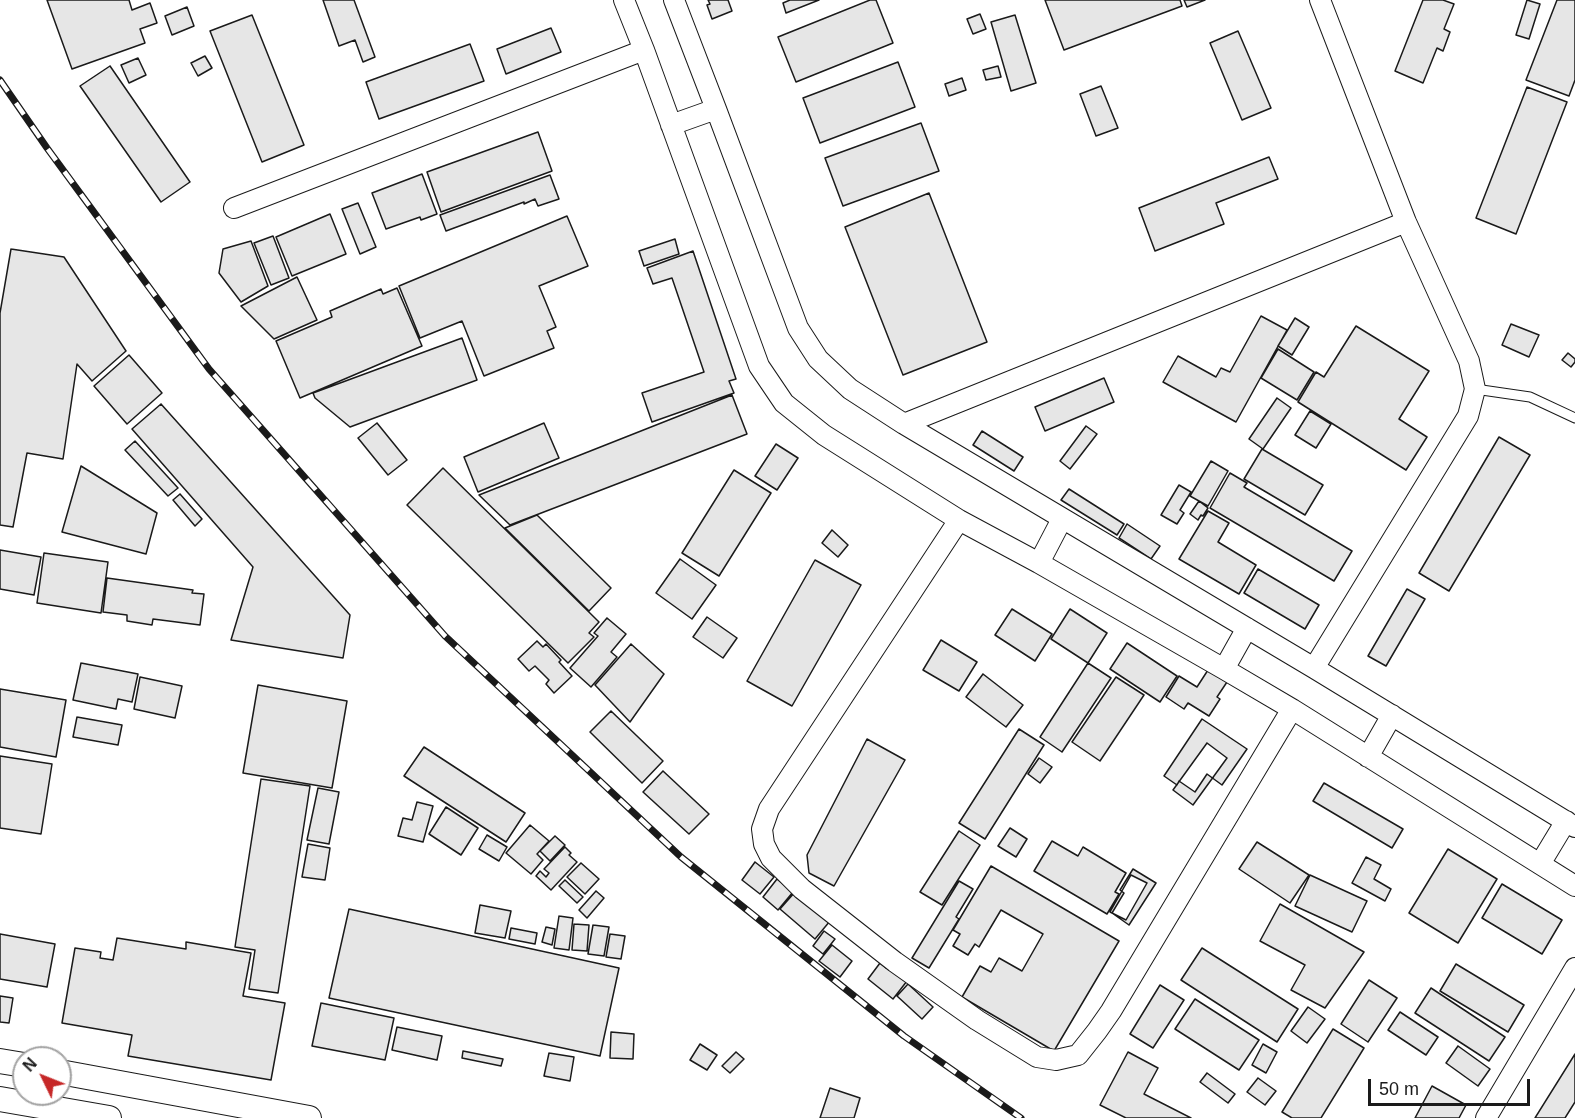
<!DOCTYPE html>
<style>
body{margin:0}
#map{position:relative;width:1575px;height:1118px;overflow:hidden;background:#fff;font-family:Arial,sans-serif}
canvas{display:block}
.north{position:absolute;left:12px;top:1046px;width:60px;height:60px;box-sizing:border-box;background:#fff;border:2px solid #a3a3a3;border-radius:50%;rotate:313deg;font-size:16px;font-weight:700;line-height:24px;text-align:center;color:#1a1a1a}
.north::after{content:'';display:block;margin:auto;width:21px;height:27px;background:#c62828;clip-path:polygon(50% 0,100% 100%,50% 72%,0 100%)}
.scale{position:absolute;left:1368px;top:1079px;width:162px;height:27px;box-sizing:border-box;border:3px solid #1a1a1a;border-top:0;padding-left:8px;font-size:18px;line-height:21px;white-space:nowrap;color:#1a1a1a;-webkit-text-stroke:4px #fff;paint-order:stroke}
</style>
<div id="map">
<canvas width="1575" height="1118"></canvas>
<div class="north">N</div>
<div class="scale">50 m</div>
</div>
<script>
const ctx = document.querySelector('canvas').getContext('2d');
ctx.lineJoin = 'round';
function fillPath(path, color) {
  ctx.fillStyle = color;
  ctx.fill(path, 'evenodd');
}
function toPath(rows) {
  const path = new Path2D();
  for (const r of rows) {
    path.moveTo(r[0], r[1]);
    for (let i = 2; i < r.length; i += 2) path.lineTo(r[i], r[i + 1]);
  }
  return path;
}
function strokePath(path, color, width, dash) {
  ctx.strokeStyle = color;
  ctx.lineWidth = width;
  ctx.lineCap = dash ? 'butt' : 'round';
  ctx.setLineDash(dash || []);
  ctx.stroke(path);
}
const building = toPath([
 [47,0,129,0,132,10,150,3,157,23,140,29,145,43,72,69,47,0],
 [323,0,354,0,375,57,363,62,355,40,339,46,323,0],
 [708,0,728,0,732,11,712,19,707,5,710,4,708,0],
 [790,0,819,0,786,13,783,3,790,0],
 [870,0,876,0,893,43,796,82,778,37,870,0],
 [1045,0,1180,0,1182,6,1064,50,1045,0],
 [1184,0,1205,0,1187,7,1184,0],
 [1423,0,1443,0,1454,4,1444,29,1450,32,1443,51,1437,48,1423,83,1395,71,1423,0],
 [1527,0,1540,4,1529,39,1516,35,1527,0],
 [1557,0,1575,0,1575,80,1569,96,1526,80,1557,0],
 [187,7,194,26,172,35,165,16,187,7],
 [980,14,986,29,973,34,967,19,980,14],
 [252,15,304,145,262,162,210,31,252,15],
 [1015,15,1036,83,1011,91,991,22,1015,15],
 [551,28,561,52,506,74,497,49,551,28],
 [1238,31,1271,108,1242,120,1210,43,1238,31],
 [470,44,484,81,379,119,366,82,470,44],
 [205,56,212,68,198,76,191,63,205,56],
 [138,58,146,75,129,83,121,65,138,58],
 [898,62,915,107,820,143,803,98,898,62],
 [110,66,190,182,161,202,80,86,110,66],
 [998,66,1001,77,986,80,983,70,998,66],
 [962,78,966,90,949,96,945,84,962,78],
 [1101,86,1118,128,1096,136,1080,94,1101,86],
 [1527,87,1567,102,1516,234,1476,218,1527,87],
 [921,123,939,171,843,206,825,158,921,123],
 [538,132,552,171,441,212,427,172,538,132],
 [1269,157,1278,179,1216,203,1224,224,1155,251,1139,208,1269,157],
 [422,174,437,214,421,220,420,217,386,229,372,193,422,174],
 [550,175,559,199,538,206,535,199,524,204,524,202,446,231,440,215,550,175],
 [929,193,987,342,903,375,845,227,929,193],
 [358,203,376,247,360,254,342,209,358,203],
 [330,214,346,254,292,276,276,237,330,214],
 [567,216,588,266,539,286,556,327,547,331,554,348,484,376,462,321,420,338,399,286,567,216],
 [273,236,289,278,271,285,254,243,273,236],
 [675,239,679,254,644,266,639,251,675,239],
 [251,241,268,286,241,302,219,273,223,249,251,241],
 [11,249,64,257,126,351,92,381,77,364,63,459,27,453,13,527,0,525,0,313,11,249],
 [693,251,736,379,729,381,734,393,652,422,642,393,704,372,672,278,653,284,647,268,693,251],
 [297,277,317,320,274,339,241,306,297,277],
 [397,288,422,346,300,398,276,341,332,317,330,311,381,289,383,294,397,288],
 [1261,316,1287,330,1236,422,1163,382,1178,356,1216,377,1221,368,1230,372,1261,316],
 [1295,318,1309,327,1292,355,1278,346,1295,318],
 [1511,324,1539,335,1529,357,1502,345,1511,324],
 [1356,326,1429,371,1399,419,1427,437,1406,470,1298,402,1316,372,1324,377,1356,326],
 [462,338,477,380,350,427,315,398,313,393,462,338],
 [1278,349,1314,372,1297,400,1261,378,1278,349],
 [1568,353,1575,359,1575,362,1571,367,1562,360,1568,353],
 [129,355,162,393,127,424,94,386,129,355],
 [1104,378,1114,402,1045,431,1035,407,1104,378],
 [732,395,747,434,510,525,479,495,732,395],
 [1277,398,1291,408,1263,449,1249,439,1277,398],
 [161,404,350,615,343,658,231,640,253,567,132,429,161,404],
 [1310,411,1331,424,1316,448,1295,435,1310,411],
 [377,423,407,460,388,475,358,438,377,423],
 [544,423,559,458,478,492,464,457,544,423],
 [1086,426,1097,434,1070,469,1060,461,1086,426],
 [982,431,1023,457,1014,471,973,445,982,431],
 [1499,437,1530,455,1449,591,1419,573,1499,437],
 [135,441,178,488,168,496,125,450,135,441],
 [776,444,798,458,777,490,755,476,776,444],
 [1262,449,1323,485,1305,515,1244,479,1262,449],
 [1211,461,1228,471,1208,506,1190,496,1211,461],
 [81,466,157,513,146,554,62,532,81,466],
 [443,468,599,622,589,633,594,637,568,663,407,505,443,468],
 [734,470,771,493,719,576,682,553,734,470],
 [1230,473,1247,483,1244,487,1352,551,1334,581,1210,508,1230,473],
 [1179,485,1191,492,1180,510,1184,513,1177,524,1161,515,1179,485],
 [1069,489,1124,524,1117,535,1061,500,1069,489],
 [180,494,202,519,195,526,173,500,180,494],
 [1199,501,1208,508,1203,516,1201,515,1198,520,1190,514,1199,501],
 [1208,511,1229,523,1218,542,1256,565,1239,594,1179,559,1208,511],
 [537,515,611,588,589,611,505,528,537,515],
 [1127,524,1160,546,1151,559,1119,538,1127,524],
 [832,530,848,545,838,557,822,543,832,530],
 [0,550,41,557,34,595,0,589,0,550],
 [44,553,108,562,101,613,37,603,44,553],
 [680,559,716,585,692,619,656,593,680,559],
 [815,560,861,585,792,706,747,681,815,560],
 [1258,569,1319,605,1305,629,1244,593,1258,569],
 [107,578,193,590,192,593,204,594,200,625,153,619,152,625,127,621,127,615,103,612,107,578],
 [1407,589,1425,599,1386,666,1368,656,1407,589],
 [1012,609,1052,634,1035,661,995,635,1012,609],
 [1070,609,1107,633,1088,663,1051,639,1070,609],
 [707,617,737,638,723,658,693,637,707,617],
 [607,618,626,634,611,652,617,657,591,687,570,668,598,636,594,633,607,618],
 [941,640,977,662,959,691,923,670,941,640],
 [537,641,543,647,546,644,561,660,559,662,572,676,554,693,546,684,549,680,535,666,529,671,518,659,537,641],
 [1127,643,1177,676,1160,702,1110,669,1127,643],
 [631,644,664,674,630,722,595,685,631,644],
 [81,663,138,674,132,702,118,699,116,709,73,700,81,663],
 [1088,663,1111,678,1062,752,1040,737,1088,663],
 [1208,670,1227,682,1217,697,1220,699,1209,716,1188,703,1184,709,1166,697,1179,676,1197,687,1208,670],
 [983,674,1023,705,1006,727,966,697,983,674],
 [140,677,182,686,175,718,134,709,140,677],
 [1116,677,1144,695,1100,761,1072,742,1116,677],
 [258,685,347,701,332,788,243,773,258,685],
 [0,689,66,700,56,757,0,747,0,689],
 [611,711,663,761,642,783,590,732,611,711],
 [77,717,122,725,118,745,73,737,77,717],
 [1202,719,1247,749,1222,785,1207,774,1195,792,1179,781,1177,785,1164,776,1202,719],
 [1019,729,1044,745,985,839,959,823,1019,729],
 [867,739,905,760,834,886,809,873,807,855,867,739],
 [1207,743,1227,758,1193,805,1173,790,1207,743],
 [424,747,525,813,506,842,404,776,424,747],
 [0,756,52,764,41,834,0,828,0,756],
 [1039,758,1052,767,1040,783,1028,774,1039,758],
 [663,771,709,814,689,834,643,792,663,771],
 [261,779,310,786,278,993,249,989,255,950,235,947,261,779],
 [1324,783,1403,829,1392,848,1313,801,1324,783],
 [318,788,339,792,329,844,307,840,318,788],
 [417,802,433,806,423,842,398,836,403,818,412,820,417,802],
 [446,807,478,828,461,855,429,834,446,807],
 [530,825,549,841,537,854,543,860,531,874,506,853,530,825],
 [1010,828,1027,839,1016,857,998,846,1010,828],
 [959,831,980,845,942,905,920,892,959,831],
 [487,835,507,847,499,861,479,849,487,835],
 [555,836,565,845,550,861,540,851,555,836],
 [1052,841,1078,856,1083,847,1126,873,1115,892,1119,894,1107,914,1034,871,1052,841],
 [1257,842,1309,875,1290,903,1239,869,1257,842],
 [308,844,330,848,325,880,302,877,308,844],
 [565,847,571,853,569,855,577,862,551,890,536,876,540,871,546,877,549,873,544,869,565,847],
 [1448,849,1497,879,1458,943,1409,913,1448,849],
 [1366,857,1381,865,1374,879,1391,889,1385,901,1352,883,1366,857],
 [755,862,774,877,760,894,742,880,755,862],
 [581,863,599,879,585,894,567,877,581,863],
 [991,866,1119,941,1054,1051,962,997,980,966,991,972,999,958,1022,971,1043,934,1001,910,979,947,975,944,968,955,953,946,960,934,953,930,991,866],
 [1133,869,1156,883,1129,925,1112,913,1124,893,1120,890,1133,869],
 [1131,875,1147,883,1126,920,1110,912,1131,875],
 [1310,875,1367,901,1352,932,1295,906,1310,875],
 [777,879,793,892,778,910,763,897,777,879],
 [565,880,583,897,577,903,559,886,565,880],
 [959,881,973,889,956,917,959,919,929,968,912,958,959,881],
 [1502,884,1562,920,1542,954,1482,918,1502,884],
 [596,891,604,898,587,918,579,910,596,891],
 [795,892,830,921,815,939,780,909,795,892],
 [1280,904,1364,952,1325,1008,1291,990,1305,965,1260,941,1280,904],
 [480,905,511,911,505,938,475,933,480,905],
 [349,909,619,968,600,1056,329,998,349,909],
 [559,916,573,918,569,950,554,948,559,916],
 [574,924,589,925,587,951,572,950,574,924],
 [593,925,609,927,604,956,588,954,593,925],
 [546,927,555,929,552,945,542,942,546,927],
 [511,928,537,933,535,944,509,939,511,928],
 [824,931,835,939,823,954,813,946,824,931],
 [0,934,55,944,47,987,0,979,0,934],
 [610,934,625,936,621,959,606,957,610,934],
 [117,938,186,949,186,942,251,953,243,996,285,1003,271,1080,128,1056,132,1035,62,1023,75,948,101,952,100,958,113,960,117,938],
 [832,945,852,961,840,977,819,961,832,945],
 [1202,948,1298,1009,1277,1042,1181,980,1202,948],
 [880,963,886,968,888,965,907,981,893,999,868,979,880,963],
 [1456,964,1524,1005,1508,1032,1440,991,1456,964],
 [1369,980,1397,998,1368,1042,1341,1024,1369,980],
 [908,984,933,1007,922,1019,897,996,908,984],
 [1160,985,1184,1000,1153,1048,1130,1034,1160,985],
 [1431,988,1505,1037,1489,1061,1415,1013,1431,988],
 [0,996,13,998,9,1023,0,1022,0,996],
 [1195,999,1259,1040,1239,1070,1175,1029,1195,999],
 [321,1003,394,1018,385,1060,312,1046,321,1003],
 [1308,1007,1325,1019,1307,1043,1291,1031,1308,1007],
 [1400,1012,1438,1037,1426,1055,1388,1030,1400,1012],
 [397,1027,442,1036,437,1060,392,1050,397,1027],
 [1333,1029,1364,1048,1321,1118,1292,1118,1282,1112,1333,1029],
 [611,1032,634,1034,633,1059,610,1058,611,1032],
 [700,1044,717,1055,707,1070,690,1060,700,1044],
 [1263,1044,1277,1052,1266,1073,1252,1065,1263,1044],
 [1458,1046,1490,1069,1478,1086,1446,1063,1458,1046],
 [463,1051,503,1059,501,1066,462,1058,463,1051],
 [736,1052,744,1059,730,1073,722,1066,736,1052],
 [1128,1052,1158,1068,1144,1094,1191,1118,1126,1118,1100,1105,1128,1052],
 [549,1053,574,1057,570,1081,544,1076,549,1053],
 [1575,1054,1575,1102,1565,1118,1535,1118,1575,1054],
 [1207,1073,1235,1094,1228,1103,1200,1082,1207,1073],
 [1258,1078,1276,1091,1265,1105,1247,1092,1258,1078],
 [1432,1086,1466,1105,1459,1118,1415,1118,1432,1086],
 [830,1088,860,1098,854,1118,820,1118,830,1088]
]);
const service = toPath([
 [1475,389,1530,397,1575,418]
]);
const minor = toPath([
 [624,0,644,50,759,366,784,403,824,435,959,520,1039,563,1224,669,1292,709,1575,886],
 [674,0,716,109,798,328,818,359,850,389,904,424,1314,668,1575,827],
 [671,125,716,109],
 [234,208,644,50],
 [904,424,1406,222],
 [959,520,769,809,762,829,764,844,771,858,802,889,895,962,977,1020,1037,1057,1056,1060,1078,1055,1097,1031,1111,1011,1292,709],
 [1039,563,1062,519],
 [1314,668,1468,416,1475,389,1469,361,1406,222,1320,0],
 [1224,669,1247,628],
 [1368,757,1392,715],
 [1540,864,1566,821],
 [1486,1118,1575,968]
]);
const tertiary = toPath([
 [0,1061,24,1065],
 [60,1072,309,1118],
 [0,1099,109,1118]
]);
const rail = toPath([
 [0,80,47,148,209,369,445,636,681,857,904,1036,1021,1118]
]);
fillPath(building, '#e6e6e6');
strokePath(building, '#1a1a1a', 1.5);
strokePath(service, '#1a1a1a', 11);
strokePath(minor, '#1a1a1a', 22);
strokePath(tertiary, '#1a1a1a', 26);
strokePath(service, '#fff', 9);
strokePath(minor, '#fff', 20);
strokePath(tertiary, '#fff', 24);
strokePath(rail, '#1a1a1a', 7);
strokePath(rail, '#fff', 4.5, [14]);
</script>
